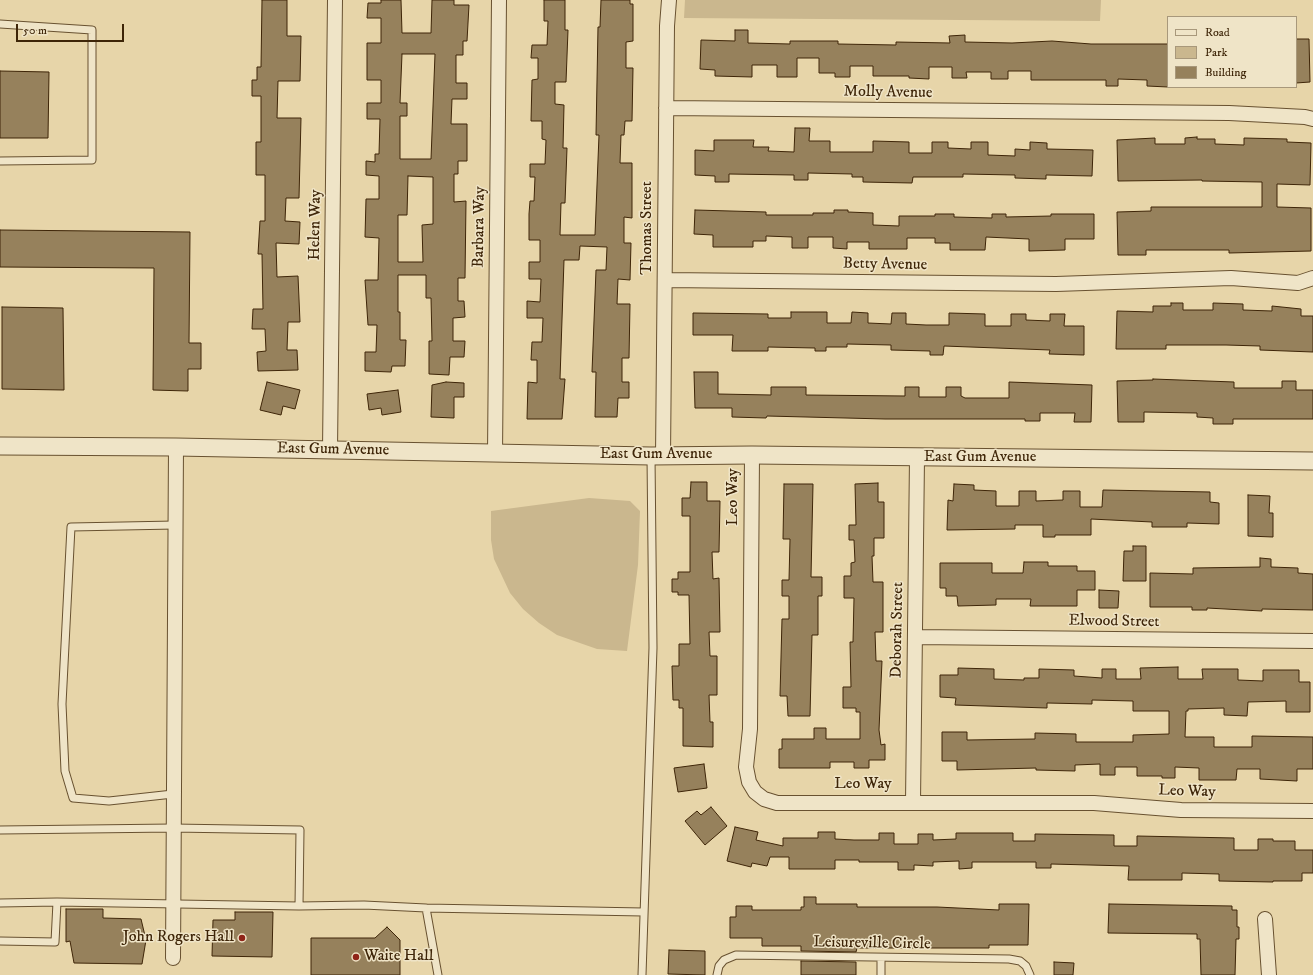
<!DOCTYPE html>
<style>
body{margin:0}
#map{position:relative;width:1313px;height:975px;overflow:hidden;background:#e7d5a9;font-family:"IM FELL DW Pica",serif}
canvas{display:block}
.legend{position:absolute;left:1167px;top:16px;width:130px;height:72px;box-sizing:border-box;background:#efe4c7;border:1px solid #a8987b;margin:0;padding:5px 7px;list-style:none;font-size:12px;color:#3e2508}
.legend li{display:flex;align-items:center;gap:8px;height:20px}
.legend b{width:20px;border:1px solid #a8987b}
.scale{position:absolute;left:16px;top:24px;width:108px;height:18px;box-sizing:border-box;border:2px solid #3e2508;border-top:0;padding-left:5px;font-size:12px;line-height:14px;white-space:nowrap;color:#3e2508;-webkit-text-stroke:3px #efe4c7;paint-order:stroke}
</style>
<div id="map">
<canvas width="1313" height="975"></canvas>
<ul class="legend">
<li><b style="height:5px;background:#efe4c7"></b>Road</li>
<li><b style="height:11px;background:#cab78e"></b>Park</li>
<li><b style="height:11px;background:#96815c"></b>Building</li>
</ul>
<div class="scale">50 m</div>
</div>
<script>
const ctx = document.querySelector('canvas').getContext('2d');
ctx.lineJoin = 'round';
function fillPath(path, color) {
  ctx.fillStyle = color;
  ctx.fill(path, 'evenodd');
}
function toPath(rows) {
  const path = new Path2D();
  for (const r of rows) {
    path.moveTo(r[0], r[1]);
    for (let i = 2; i < r.length; i += 2) path.lineTo(r[i], r[i + 1]);
  }
  return path;
}
function strokePath(path, color, width, dash) {
  ctx.strokeStyle = color;
  ctx.lineWidth = width;
  ctx.lineCap = dash ? 'butt' : 'round';
  ctx.setLineDash(dash || []);
  ctx.stroke(path);
}
function write(font, color, halo, rows, align = 'center') {
  ctx.font = font + ' "IM FELL DW Pica",serif';
  ctx.lineWidth = 3;
  ctx.setLineDash([]);
  ctx.textBaseline = 'middle';
  ctx.strokeStyle = halo;
  ctx.fillStyle = color;
  for (const [text, x, y, turn = 0] of rows) {
    ctx.save();
    ctx.translate(x, y);
    ctx.rotate((+turn || 0) * Math.PI / 180);
    ctx.textAlign = isNaN(turn) ? turn : align;
    if (halo) ctx.strokeText(text, 0, 0);
    ctx.fillText(text, 0, 0);
    ctx.restore();
  }
}
const green = toPath([
 [685,0,1101,0,1100,21,684,18],
 [589,498,630,501,640,511,638,565,627,651,597,649,557,635,539,623,523,609,510,593,494,559,491,540,491,511]
]);
const building = toPath([
 [262,0,287,0,287,36,301,36,300,81,278,81,277,118,301,118,299,198,286,198,285,221,300,222,299,244,276,243,277,277,298,276,300,322,288,322,287,350,297,350,298,370,258,371,257,352,266,351,265,329,252,329,253,309,263,309,262,254,258,254,260,221,265,221,265,175,256,175,256,142,261,142,261,96,252,96,252,80,257,80,257,67,261,67,262,0],
 [381,0,401,0,402,33,431,33,432,0,454,0,454,5,469,5,467,41,463,41,463,55,456,55,456,83,467,83,467,99,452,99,451,124,467,124,467,161,458,161,458,174,454,174,454,202,466,201,465,278,458,278,458,301,464,301,465,317,453,318,453,341,465,341,464,357,450,357,449,375,429,374,429,341,432,341,431,298,426,298,426,275,398,275,398,312,400,312,400,340,406,340,405,366,392,366,391,372,365,371,365,352,376,352,377,325,368,325,365,280,378,280,379,238,365,237,366,199,379,199,379,176,366,175,366,161,375,162,375,154,379,154,380,119,367,119,367,103,381,103,381,80,367,80,367,43,381,43,381,18,367,18,368,3,381,3,381,0],
 [402,54,435,54,431,159,400,159,400,116,407,116,407,103,400,103,402,54],
 [408,176,433,177,433,224,422,225,423,262,398,262,398,215,407,215,408,176],
 [544,0,565,0,565,30,568,30,566,82,555,82,555,104,564,105,563,148,567,148,565,203,561,203,560,235,595,235,599,135,596,135,598,27,600,27,601,0,630,0,630,4,633,4,633,41,626,42,626,68,633,68,632,121,625,121,624,135,621,135,620,163,632,163,632,218,624,217,624,243,631,243,630,280,618,279,617,304,630,304,629,358,622,358,622,382,629,382,629,398,618,398,617,417,595,417,596,372,592,372,596,270,606,270,607,247,580,246,579,260,564,260,560,379,565,379,562,419,527,419,528,382,537,383,537,360,531,360,532,342,542,342,543,318,527,318,527,301,540,302,541,279,529,279,529,262,540,262,540,240,529,240,529,214,530,201,534,201,535,177,530,177,530,164,545,164,546,140,542,139,542,121,531,121,532,80,538,79,538,58,531,58,532,45,547,45,548,21,544,21,544,0],
 [735,30,748,30,748,43,790,44,790,41,838,41,838,44,896,45,896,42,950,43,949,36,965,35,965,42,1012,43,1052,41,1091,44,1168,44,1168,87,1147,86,1147,80,1118,79,1118,86,1106,86,1106,80,1031,80,1031,71,1008,71,1008,79,991,79,991,72,966,72,967,78,952,78,952,67,929,67,929,79,909,78,909,76,873,76,873,66,850,66,850,77,835,77,835,73,819,73,819,58,797,58,797,77,777,77,777,65,752,65,752,77,715,76,715,70,700,69,701,40,735,41,735,30],
 [1296,39,1309,39,1310,82,1296,83,1296,39],
 [0,71,49,72,48,138,0,138,0,71],
 [795,128,810,128,809,141,830,141,830,152,873,152,873,141,909,142,909,153,932,153,932,142,948,142,948,148,971,149,971,142,988,142,988,155,1015,156,1015,149,1030,150,1030,142,1047,143,1047,149,1093,150,1092,176,1046,175,1046,179,1015,178,1015,175,963,174,963,177,913,177,912,183,863,182,863,177,852,177,852,174,808,173,808,180,794,180,794,175,729,174,729,182,715,182,715,176,695,175,695,150,714,151,714,140,754,140,753,147,769,147,768,151,794,152,795,128],
 [1197,137,1197,139,1215,139,1215,144,1244,145,1244,138,1287,139,1287,142,1311,143,1310,185,1277,184,1277,207,1311,208,1311,251,1229,253,1229,250,1146,250,1146,255,1118,255,1117,212,1151,211,1151,207,1262,207,1262,182,1202,181,1202,180,1118,181,1117,140,1155,138,1155,144,1185,144,1185,138,1197,137],
 [695,210,766,212,766,215,813,215,813,213,834,213,834,210,848,210,848,212,873,213,873,225,899,226,899,216,935,216,935,214,954,214,954,217,992,218,992,214,1006,214,1006,217,1051,216,1051,214,1094,214,1094,239,1065,239,1065,250,1029,251,1029,239,986,237,985,250,950,250,950,243,935,243,935,238,907,238,907,249,869,249,869,242,847,242,847,249,833,248,833,237,808,237,808,248,792,248,792,237,766,236,766,241,753,241,753,247,713,247,713,235,694,234,695,210],
 [0,230,190,232,189,343,201,343,201,369,188,369,188,391,153,390,154,268,0,267,0,230],
 [1171,303,1183,303,1183,310,1213,310,1213,303,1243,304,1243,310,1272,311,1272,306,1301,309,1301,316,1313,316,1313,352,1260,350,1260,346,1226,345,1166,345,1166,349,1116,349,1117,311,1153,312,1153,306,1171,306,1171,303],
 [2,307,63,308,64,390,2,389,2,307],
 [791,312,827,312,827,323,851,323,852,312,868,313,868,323,891,324,892,313,906,313,906,324,926,325,949,325,949,313,985,314,985,326,1011,326,1011,314,1026,314,1026,320,1050,321,1050,314,1065,314,1064,326,1084,326,1084,355,1049,354,1050,350,944,346,943,355,930,355,930,351,891,350,891,345,847,344,847,347,826,347,826,351,815,351,815,348,768,347,768,351,732,351,733,335,693,335,693,313,768,314,768,318,791,318,791,312],
 [694,372,718,372,718,394,771,395,771,387,806,387,806,395,905,396,905,387,919,387,919,397,946,397,946,387,961,387,961,396,965,398,1009,398,1009,382,1092,385,1091,422,1074,422,1075,413,1040,413,1040,421,1025,421,1025,419,885,419,767,416,766,418,732,417,732,408,695,408,694,372],
 [1153,379,1234,382,1234,388,1282,388,1282,381,1296,381,1296,390,1313,390,1313,419,1233,419,1233,424,1213,424,1213,418,1197,417,1197,413,1144,412,1144,422,1118,422,1117,381,1153,380,1153,379],
 [267,382,300,390,295,409,283,406,281,415,260,410,267,382],
 [446,382,464,383,464,397,454,397,454,418,431,417,432,385,446,382],
 [398,390,401,412,382,415,381,408,369,410,367,394,398,390],
 [691,482,707,482,707,501,720,501,719,552,712,552,713,579,719,578,720,632,709,632,710,656,717,656,717,695,709,695,710,722,713,722,713,747,683,746,683,708,679,708,679,700,673,700,672,666,679,666,679,644,690,644,689,595,678,595,678,592,672,592,672,579,678,579,678,572,690,572,690,516,682,516,682,498,690,498,691,482],
 [878,483,878,502,884,502,884,538,874,538,874,556,872,556,873,582,883,582,883,632,875,632,876,661,882,661,879,730,881,745,885,744,885,760,869,760,869,768,854,768,854,762,830,762,830,768,779,768,779,749,782,749,782,739,814,739,814,728,826,728,826,739,860,739,860,712,856,712,856,708,843,708,843,687,851,687,850,642,853,642,854,598,844,598,844,576,851,576,851,563,855,562,854,540,849,540,849,525,856,525,855,484,878,483],
 [784,484,813,484,811,577,822,577,822,596,818,596,818,635,812,635,810,716,788,716,787,696,780,696,782,619,789,619,789,596,782,596,782,580,789,580,790,539,783,539,784,484],
 [954,484,974,485,974,490,996,491,996,506,1019,506,1019,491,1036,491,1036,501,1063,500,1063,491,1080,491,1080,507,1102,507,1103,490,1210,492,1210,502,1219,503,1219,524,1187,523,1187,527,1152,527,1152,522,1091,519,1091,535,1055,535,1055,537,1043,537,1043,525,1015,525,1015,529,947,530,948,500,953,501,954,484],
 [1248,495,1270,496,1269,513,1273,513,1273,537,1248,536,1248,495],
 [1133,546,1146,546,1146,581,1123,581,1124,551,1133,551,1133,546],
 [1260,558,1271,559,1271,567,1298,568,1298,573,1313,574,1313,610,1262,609,1262,611,1207,608,1207,610,1192,610,1192,607,1150,607,1150,573,1193,574,1193,568,1260,567,1260,558],
 [1024,562,1048,562,1048,566,1077,566,1077,571,1095,571,1095,590,1077,590,1077,606,1030,606,1031,599,996,599,996,605,958,606,957,596,946,596,946,588,940,588,940,563,992,563,992,573,1023,573,1024,562],
 [1099,590,1119,591,1118,608,1099,608,1099,590],
 [1178,667,1178,679,1203,679,1202,669,1238,669,1238,680,1263,681,1263,670,1299,670,1299,682,1310,682,1310,712,1286,712,1286,701,1248,702,1247,716,1224,715,1224,708,1188,709,1188,711,1186,711,1185,737,1214,737,1214,747,1252,747,1252,736,1313,737,1313,769,1297,769,1297,781,1260,779,1260,769,1237,769,1236,780,1199,780,1199,768,1175,767,1175,778,1162,778,1162,776,1137,776,1137,767,1115,767,1115,775,1100,775,1100,764,1075,765,1075,771,1036,770,1036,768,957,770,957,761,942,761,942,732,967,732,967,740,1035,739,1035,733,1076,734,1076,742,1133,742,1133,735,1169,734,1169,711,1133,711,1133,701,1092,700,1092,704,1047,703,1047,708,955,705,956,698,940,697,940,675,958,675,958,668,994,669,994,679,1024,680,1024,678,1039,678,1039,669,1074,670,1074,676,1102,678,1102,669,1116,669,1116,679,1141,679,1140,668,1178,667],
 [704,764,707,788,678,792,674,768,704,764],
 [711,807,727,826,705,845,685,821,697,811,701,815,711,807],
 [735,827,758,832,756,840,783,846,783,838,818,838,818,832,835,832,835,839,854,840,879,840,879,833,894,833,894,844,918,844,918,834,933,834,933,840,956,839,956,833,1013,833,1013,841,1035,841,1035,834,1114,835,1114,846,1137,846,1137,836,1234,838,1234,850,1258,850,1258,839,1273,839,1273,841,1295,841,1295,850,1313,850,1313,873,1302,873,1302,881,1273,881,1273,882,1219,881,1219,874,1182,873,1182,880,1128,880,1129,866,1051,864,1051,868,1036,868,1036,862,972,862,972,868,959,869,959,861,933,862,933,866,914,865,914,870,898,870,898,862,859,862,859,860,835,860,835,869,789,869,789,857,770,857,767,866,752,863,751,867,727,861,735,827],
 [804,897,816,897,816,904,857,904,857,907,937,907,999,910,999,904,1029,904,1028,945,989,945,989,948,857,948,856,952,801,951,801,946,762,946,762,938,730,938,730,917,736,917,736,906,752,906,752,910,801,910,801,907,804,907,804,897],
 [1109,904,1232,906,1232,910,1237,910,1237,927,1239,927,1239,939,1236,939,1235,975,1201,975,1200,939,1197,939,1197,934,1108,933,1109,904],
 [66,909,103,909,103,918,141,919,146,940,142,964,74,963,70,941,66,942,66,909],
 [235,912,273,912,272,957,212,956,213,920,235,920,235,912],
 [387,927,400,940,400,975,311,975,311,938,375,938,387,927],
 [669,950,705,951,705,975,668,974,669,950],
 [801,961,856,962,856,975,801,975,801,961],
 [1054,962,1074,963,1073,975,1054,975,1054,962]
]);
const service = toPath([
 [0,24,92,30,92,160,0,161],
 [173,794,109,801,73,798,65,771,62,704,71,527,175,525],
 [0,830,173,828,300,830,299,906,57,902,55,942,0,941],
 [0,903,57,902],
 [299,906,364,905,426,908,438,975],
 [426,908,643,912],
 [642,975,653,648,651,456],
 [717,975,719,966,724,960,736,955,1009,959,1020,961,1026,966,1030,975],
 [881,975,881,958]
]);
const minor = toPath([
 [666,108,1229,113,1305,117,1313,119],
 [665,280,1056,284,1231,278,1298,283,1313,278],
 [330,450,335,0],
 [495,454,499,0],
 [752,455,750,729,746,767,749,782,755,792,764,799,777,803,1094,803,1181,810,1313,811],
 [663,456,667,26,669,0],
 [915,637,1313,641],
 [913,802,917,458],
 [1265,919,1269,975],
 [173,958,176,447]
]);
const tertiary = toPath([
 [0,446,176,447,651,456,752,455,1313,461]
]);
const markers = [
 [242,938,4,"#8f2418"],
 [356,957,4,"#8f2418"]
];
const streetNames = [
 ["Molly Avenue",888,93,1],
 ["Helen Way",316,225,-89],
 ["Barbara Way",480,227,-89],
 ["Thomas Street",648,228,-90],
 ["Betty Avenue",885,265,1],
 ["East Gum Avenue",333,450,1],
 ["East Gum Avenue",656,455],
 ["East Gum Avenue",980,458],
 ["Leo Way",734,497,-90],
 ["Elwood Street",1114,622,1],
 ["Deborah Street",898,630,-89],
 ["Leo Way",863,785],
 ["Leo Way",1187,792,2],
 ["Leisureville Circle",872,944,1]
];
const poiNames = [
 ["John Rogers Hall",234,938],
 ["Waite Hall",364,957,"left"]
];
fillPath(green, '#cab78e');
fillPath(building, '#96815c');
strokePath(building, '#3e2508', 1);
strokePath(service, '#685130', 9);
strokePath(minor, '#685130', 16);
strokePath(tertiary, '#685130', 19);
strokePath(service, '#efe4c7', 7);
strokePath(minor, '#efe4c7', 14);
strokePath(tertiary, '#efe4c7', 17);
for (const [x, y, r, color] of markers) {
  const dot = new Path2D();
  dot.arc(x, y, r, 0, 2 * Math.PI);
  ctx.fillStyle = color;
  ctx.fill(dot);
  strokePath(dot, '#efe4c7', 1.5);
}
write('16px', '#3e2508', '#efe4c7', streetNames);
write('16px', '#3e2508', '#efe4c7', poiNames, 'right');
</script>
